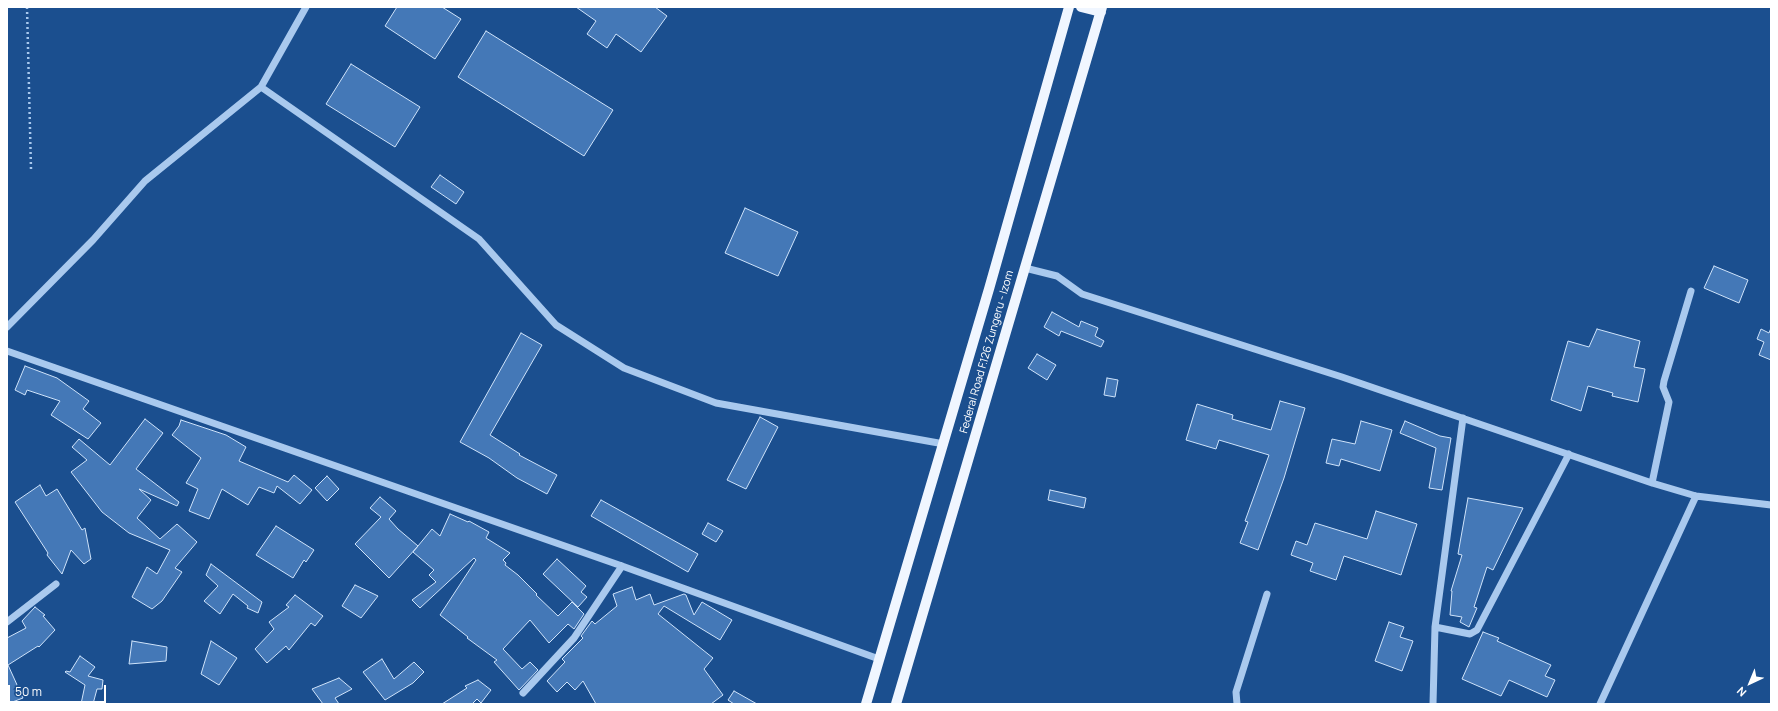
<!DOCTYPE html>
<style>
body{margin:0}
#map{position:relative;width:1778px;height:711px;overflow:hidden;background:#1b4f8f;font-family:Manrope,sans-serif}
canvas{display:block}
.frame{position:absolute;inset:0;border:8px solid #fff;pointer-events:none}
.north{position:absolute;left:1730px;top:663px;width:40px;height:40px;-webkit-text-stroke:3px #1b4f8f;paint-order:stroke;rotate:224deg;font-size:11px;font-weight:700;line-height:16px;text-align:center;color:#fff}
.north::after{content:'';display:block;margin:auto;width:14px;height:18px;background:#fff;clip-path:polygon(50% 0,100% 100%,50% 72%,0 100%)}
.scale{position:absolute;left:8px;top:685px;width:98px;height:18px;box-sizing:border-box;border:2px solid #fff;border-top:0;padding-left:5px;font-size:12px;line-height:14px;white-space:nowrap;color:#fff;-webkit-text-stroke:3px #1b4f8f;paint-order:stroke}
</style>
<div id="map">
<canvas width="1778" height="711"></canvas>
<div class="frame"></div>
<div class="north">N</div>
<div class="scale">50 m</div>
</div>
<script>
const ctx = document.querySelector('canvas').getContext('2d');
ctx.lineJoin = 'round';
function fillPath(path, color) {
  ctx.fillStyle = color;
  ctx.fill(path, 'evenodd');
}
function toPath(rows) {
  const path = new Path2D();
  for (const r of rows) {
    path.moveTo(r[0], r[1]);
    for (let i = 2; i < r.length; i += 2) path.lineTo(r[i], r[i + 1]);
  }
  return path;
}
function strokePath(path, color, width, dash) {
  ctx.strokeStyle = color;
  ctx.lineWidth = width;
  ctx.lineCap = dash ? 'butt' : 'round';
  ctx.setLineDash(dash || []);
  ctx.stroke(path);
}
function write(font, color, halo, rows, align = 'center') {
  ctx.font = font + ' Manrope,sans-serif';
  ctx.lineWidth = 3;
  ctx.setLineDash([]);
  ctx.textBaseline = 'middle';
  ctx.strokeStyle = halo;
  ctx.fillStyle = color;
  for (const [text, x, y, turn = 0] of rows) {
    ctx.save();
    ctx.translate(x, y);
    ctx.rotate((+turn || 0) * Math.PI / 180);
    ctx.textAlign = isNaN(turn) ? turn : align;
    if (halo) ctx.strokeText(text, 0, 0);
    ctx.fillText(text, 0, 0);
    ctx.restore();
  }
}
const building = toPath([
 [397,7,442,7,461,19,435,59,385,26,397,7],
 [576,7,655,7,667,16,641,52,616,34,607,48,587,34,596,21,576,7],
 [486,31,613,110,584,156,458,77,486,31],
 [351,64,420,107,395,147,326,104,351,64],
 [440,175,464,192,456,204,431,187,440,175],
 [745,208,798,232,778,276,725,253,745,208],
 [1714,266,1748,280,1739,303,1704,288,1714,266],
 [1052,312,1079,327,1081,321,1098,328,1095,336,1104,341,1101,347,1061,331,1059,336,1044,327,1052,312],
 [1771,328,1771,360,1759,355,1764,342,1757,339,1761,329,1769,333,1771,328],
 [1597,329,1640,341,1634,367,1645,369,1638,402,1612,396,1613,393,1588,386,1581,411,1551,400,1568,341,1589,347,1597,329],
 [521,333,542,345,490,435,520,454,519,455,557,475,547,494,517,478,489,458,460,442,521,333],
 [1037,354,1056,365,1047,380,1028,368,1037,354],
 [25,366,57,378,89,401,83,409,101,423,88,439,51,415,60,401,27,390,25,395,15,390,25,366],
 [1107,378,1118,380,1115,397,1104,395,1107,378],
 [1280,401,1305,408,1284,478,1258,550,1240,543,1248,522,1245,521,1269,455,1219,440,1216,449,1186,440,1197,404,1233,415,1232,419,1271,430,1280,401],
 [760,417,778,427,746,489,727,480,760,417],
 [145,419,163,433,136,469,179,502,177,506,139,489,151,500,137,518,160,539,177,524,197,542,175,568,182,572,162,601,152,609,132,597,147,567,157,574,170,550,129,533,102,512,71,472,87,460,72,447,79,439,110,465,145,419],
 [181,420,226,435,246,447,239,461,288,482,294,475,312,490,300,504,277,486,274,493,259,487,248,505,222,489,209,519,189,511,198,489,186,483,201,458,172,435,179,426,181,420],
 [1361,421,1392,430,1380,471,1341,459,1339,466,1326,463,1332,439,1355,444,1361,421],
 [1405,421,1440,436,1451,438,1442,490,1429,488,1436,448,1400,433,1405,421],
 [327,476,339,489,327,501,315,488,327,476],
 [40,485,46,496,57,489,82,530,85,528,91,559,84,564,71,550,62,574,47,555,48,553,15,502,40,485],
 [1050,490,1086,498,1084,508,1048,500,1050,490],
 [380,497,396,511,389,519,398,529,418,546,389,578,355,544,381,517,370,508,380,497],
 [1468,498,1523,508,1493,570,1487,567,1474,607,1477,608,1469,627,1460,622,1462,617,1450,615,1452,591,1451,591,1462,555,1458,554,1468,498],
 [601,500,698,554,688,572,591,516,601,500],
 [1376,511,1417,524,1401,575,1344,556,1336,580,1310,571,1313,563,1291,555,1296,541,1307,545,1315,523,1367,539,1376,511],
 [450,514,468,522,469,521,489,532,486,538,510,553,503,560,506,563,505,565,518,575,537,594,536,595,558,616,572,602,584,614,574,629,568,624,549,643,530,620,503,649,522,669,530,662,538,670,519,690,494,662,497,660,467,638,468,637,440,615,476,560,474,558,420,608,412,600,436,582,429,575,434,570,413,552,432,529,440,536,450,514],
 [708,523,723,531,716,542,702,534,708,523],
 [276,526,314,550,306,562,304,560,293,578,256,555,276,526],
 [557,559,586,586,581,592,587,597,578,607,543,574,557,559],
 [211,564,262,602,258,613,247,608,248,606,233,594,220,614,204,601,218,586,206,575,211,564],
 [355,585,378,596,361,618,342,606,355,585],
 [632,587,636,600,650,594,654,605,684,594,686,595,694,615,702,602,732,620,720,640,664,606,658,614,713,658,704,669,723,695,711,704,596,704,583,681,575,690,567,682,557,692,547,681,565,662,562,659,583,638,581,636,592,621,595,624,617,606,613,594,632,587],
 [295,595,323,616,315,626,311,623,289,650,286,646,267,663,255,649,274,629,269,622,289,607,286,605,295,595],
 [35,607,45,615,43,616,55,630,39,647,38,646,8,665,23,698,7,704,7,638,26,628,22,621,35,607],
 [1389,622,1404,627,1400,637,1413,641,1402,671,1375,661,1389,622],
 [1483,632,1499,638,1497,641,1551,665,1545,676,1555,680,1547,697,1509,680,1501,696,1462,679,1483,632],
 [132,641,167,647,166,661,129,664,132,641],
 [211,641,237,658,219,685,201,674,211,641],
 [80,656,95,667,88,676,103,680,102,689,97,689,93,704,81,704,85,685,65,672,66,671,70,672,80,656],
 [382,659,394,679,414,662,424,672,413,683,385,700,363,672,382,659],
 [339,678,352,689,335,698,339,704,323,704,312,689,339,678],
 [478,680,491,690,481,703,477,699,472,704,442,704,467,688,465,686,478,680],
 [734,691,757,704,734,704,728,700,734,691]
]);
const path = toPath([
 [27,7,31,169]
]);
const minor = toPath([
 [261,87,479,239,556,325,624,368,716,403,944,444],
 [1025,268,1057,276,1082,294,1342,377,1652,483,1696,496,1771,505],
 [7,327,93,240,145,181,261,87,306,7],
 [7,351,622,566,879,659],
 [1652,483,1669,402,1663,387,1664,381,1691,291],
 [7,622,56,584],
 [1435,627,1470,634,1477,630,1569,454],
 [523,693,574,638,622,566],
 [1237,704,1236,692,1267,594],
 [1433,704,1435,627,1463,418],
 [1600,704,1696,496]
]);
const major = toPath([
 [1081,7,1101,12],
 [866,704,989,289,1069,7],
 [896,704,1102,7]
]);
const streetNames = [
 ["Federal Road F.126 Zungeru - Izom",987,352,-74]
];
fillPath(building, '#4478b7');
strokePath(building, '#cfe3fa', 1);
strokePath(path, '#a9c9ee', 2.5, [2, 3]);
strokePath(minor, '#a9c9ee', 7);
strokePath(major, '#f0f6ff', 10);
write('11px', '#fff', '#1b4f8f', streetNames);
</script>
